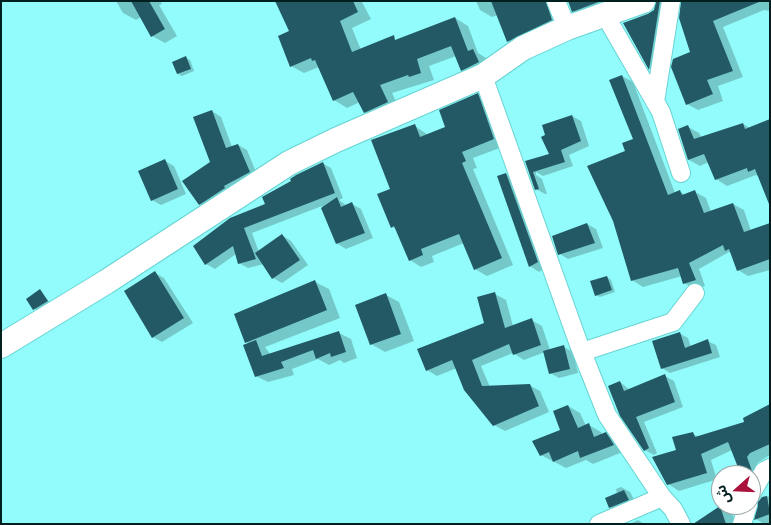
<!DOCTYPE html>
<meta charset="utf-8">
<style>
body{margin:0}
#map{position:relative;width:771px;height:525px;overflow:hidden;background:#91fcfb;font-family:Helvetica,"Noto Sans Arabic",sans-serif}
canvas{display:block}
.frame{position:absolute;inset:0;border:2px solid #001f1f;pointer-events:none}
.north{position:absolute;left:711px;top:465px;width:50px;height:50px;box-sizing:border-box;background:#fff;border:1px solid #99a5a5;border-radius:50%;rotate:250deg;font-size:14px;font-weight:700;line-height:20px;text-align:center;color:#001f1f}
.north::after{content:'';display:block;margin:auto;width:18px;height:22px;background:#a9123a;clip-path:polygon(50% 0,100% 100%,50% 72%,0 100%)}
</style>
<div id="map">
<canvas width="771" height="525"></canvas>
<div class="frame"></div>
<div class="north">ش</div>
</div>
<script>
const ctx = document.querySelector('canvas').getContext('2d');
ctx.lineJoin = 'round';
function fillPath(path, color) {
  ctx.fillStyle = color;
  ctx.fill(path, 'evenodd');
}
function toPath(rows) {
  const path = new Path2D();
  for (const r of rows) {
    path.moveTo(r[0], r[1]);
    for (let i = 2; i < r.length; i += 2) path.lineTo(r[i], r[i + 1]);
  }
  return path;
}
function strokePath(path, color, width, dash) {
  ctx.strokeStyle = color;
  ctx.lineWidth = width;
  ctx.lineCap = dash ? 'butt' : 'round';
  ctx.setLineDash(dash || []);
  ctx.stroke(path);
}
const shadow = toPath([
 [116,1,160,1,162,4,159,5,177,36,165,43,152,36,141,17,136,20,123,13],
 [277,1,364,1,362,2,371,19,352,28,361,50,392,50,455,18,468,26,478,53,486,58,491,70,474,77,462,70,456,56,429,66,434,80,392,93,400,110,378,119,365,112,360,102,347,108,334,100,319,67,304,73,291,66,291,32],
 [476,1,530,1,546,4,557,10,563,26,520,48,508,41,498,15,492,17,480,10],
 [569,1,644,1,590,20,573,11],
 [657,1,681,1,677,9,666,79,650,69,625,23,655,10],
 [682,1,770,1,770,11,764,10,723,27,743,77,718,86,723,101,698,110,687,104,692,53],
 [185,58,190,60,194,71,182,76,178,74,174,63],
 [622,76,633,82,675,193,680,192,686,195,695,192,706,198,711,212,733,204,744,210,751,231,770,225,770,270,748,276,738,270,732,254,729,252,699,269,705,286,695,289,684,283,682,276,643,287,632,280,627,151,634,139],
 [478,95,489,101,505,146,473,158,477,168,473,169,513,265,487,276,475,269,464,243,432,256,434,262,421,267,410,260,397,229,392,227,392,189,415,126,428,135,447,127],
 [212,111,221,117,232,147,238,145,247,150,258,177,209,209,200,204,212,162],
 [572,116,581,121,589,146,569,155,573,166,543,176,536,172,536,175,542,179,547,194,545,194,536,189,526,162,550,154],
 [770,120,770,203,759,177,756,175,727,186,716,179,709,162,700,166,689,160,688,127,699,133,702,138,743,124,750,128],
 [165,161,174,166,186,194,161,205,152,200],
 [322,163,331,168,343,198,339,200,347,206,352,204,361,209,373,238,346,249,338,244,322,206,252,233,259,252,283,236,291,241,308,265,282,283,273,278,264,264,248,268,239,263,236,254,215,269,206,264,267,204],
 [506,174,515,180,547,267,539,272,530,266],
 [587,224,596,229,603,248,568,259,560,254],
 [155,273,164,278,193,323,162,342,153,337],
 [607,277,611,280,615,292,600,297,596,295],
 [315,282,329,289,340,318,265,347,270,354,339,333,351,339,357,358,344,363,340,360,329,365,318,359,292,369,294,375,268,382,256,376,250,344,246,342],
 [40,291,51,304,38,312,27,299],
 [495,294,506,300,513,326,531,320,542,326,550,350,564,347,573,352,578,373,559,378,550,373,545,352,524,360,513,353,481,366,490,387,529,385,540,391,549,412,505,431,494,425,457,368,437,376,427,370,485,324],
 [386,295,399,302,414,341,385,352,371,344],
 [679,333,688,338,691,347,707,341,716,345,720,357,670,373,662,368],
 [665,376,674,381,683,407,644,422,657,453,654,455,645,450,620,382,630,390],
 [568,406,580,413,586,426,589,425,601,432,602,435,606,434,618,441,625,451,593,464,586,460,566,468,541,455,562,430],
 [770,409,770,455,757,463,762,478,751,487,751,475,721,475,721,485,718,479,679,491,668,484,677,451,693,434,699,437,746,423],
 [732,450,741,474,733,469,716,477,711,460],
 [621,487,630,492,637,505,619,512,610,507,617,494,616,489],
 [770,496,770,524,764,524,756,519,762,498],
 [733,505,747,505,743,512],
 [720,508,733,515,736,524,696,524],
 [638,520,644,524,630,524]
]);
const building = toPath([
 [131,1,149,1,165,29,151,37],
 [275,1,353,1,358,12,340,21,352,52,394,35,395,40,455,17,468,51,473,49,479,62,461,71,451,46,417,59,421,73,409,77,408,75,380,85,388,102,364,113,353,92,333,101,315,60,312,61,311,58,290,67,278,36,289,31],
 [491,1,546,1,552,20,507,42],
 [568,1,601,1,572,12],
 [656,1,660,1,649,70,623,23,648,14,654,10],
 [681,1,759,2,713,21,733,71,707,80,713,94,686,105,671,67,673,59,690,52,679,18],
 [186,56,191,69,177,74,172,62],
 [622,75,668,195,680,190,682,195,695,190,704,213,733,203,744,232,770,223,770,259,737,271,729,249,725,251,723,245,689,263,696,280,683,284,678,268,631,281,613,221,587,166,625,151,622,143,633,139,609,80],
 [478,93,494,139,462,152,466,161,462,163,502,258,474,270,459,234,421,249,423,255,409,261,394,226,391,228,377,194,390,189,371,140,415,124,420,137,445,127,439,110],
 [212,110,226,148,238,144,250,172,224,186,225,188,199,205,182,181,210,162,193,117],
 [572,115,581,141,561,150,565,162,533,172,539,189,535,190,525,161,549,154,541,137,545,135,542,125],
 [770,119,769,204,755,169,748,172,747,168,715,180,704,154,688,160,678,129,688,125,694,139,743,123,745,129],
 [165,159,178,189,151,201,138,171],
 [323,162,335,193,244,228,256,259,238,264,233,246,205,265,193,246,230,218,265,204,262,197,291,181,290,179,296,175],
 [506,173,538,262,529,267,497,176],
 [337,197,341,207,352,202,365,233,336,244,321,208],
 [587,223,595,243,558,255,552,236],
 [282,234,300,260,272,279,255,253],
 [155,271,184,318,152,338,124,291],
 [607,276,612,290,595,296,590,281],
 [315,280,327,310,245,343,234,314],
 [40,289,48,301,33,310,26,299],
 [495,292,505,328,532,318,541,345,513,355,509,344,472,360,482,386,530,384,539,406,493,426,464,390,452,360,426,371,417,349,484,323,477,297],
 [386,293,401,334,370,345,355,305],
 [339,331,346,352,331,357,330,353,316,359,313,350,281,362,284,368,255,377,243,345,256,340,262,356],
 [680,332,685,348,708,339,712,353,661,369,652,341],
 [564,345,570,369,549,374,543,351],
 [665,374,675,402,636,417,649,448,644,451,620,416,608,386,620,381,624,391],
 [770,404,770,444,750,453,747,457,752,471,750,475,741,475,728,442,701,454,707,473,667,485,652,457,676,450,672,437,693,432,695,437,744,422,743,418],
 [568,405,578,428,589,423,594,437,606,432,614,445,580,458,578,451,553,462,549,452,540,456,532,441,560,430,553,411],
 [624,490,629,500,609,508,605,498],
 [767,496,770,514,754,520,758,502,762,497],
 [720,506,726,524,693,524]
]);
const street = toPath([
 [556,1,567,28],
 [605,15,661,112,681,173],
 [483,76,578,342,607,415,662,497,673,509,681,524],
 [655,102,671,1],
 [582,352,673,322,695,293],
 [751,494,764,471,770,468],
 [599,524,662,497],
 [742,524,748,505]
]);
const secondary = toPath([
 [1,346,106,282,289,163,336,140,483,76,523,48,567,28,643,1]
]);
fillPath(shadow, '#0003');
fillPath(building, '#235965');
strokePath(street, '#68d3d3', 20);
strokePath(secondary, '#68d3d3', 26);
strokePath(street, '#fff', 18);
strokePath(secondary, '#fff', 24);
</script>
